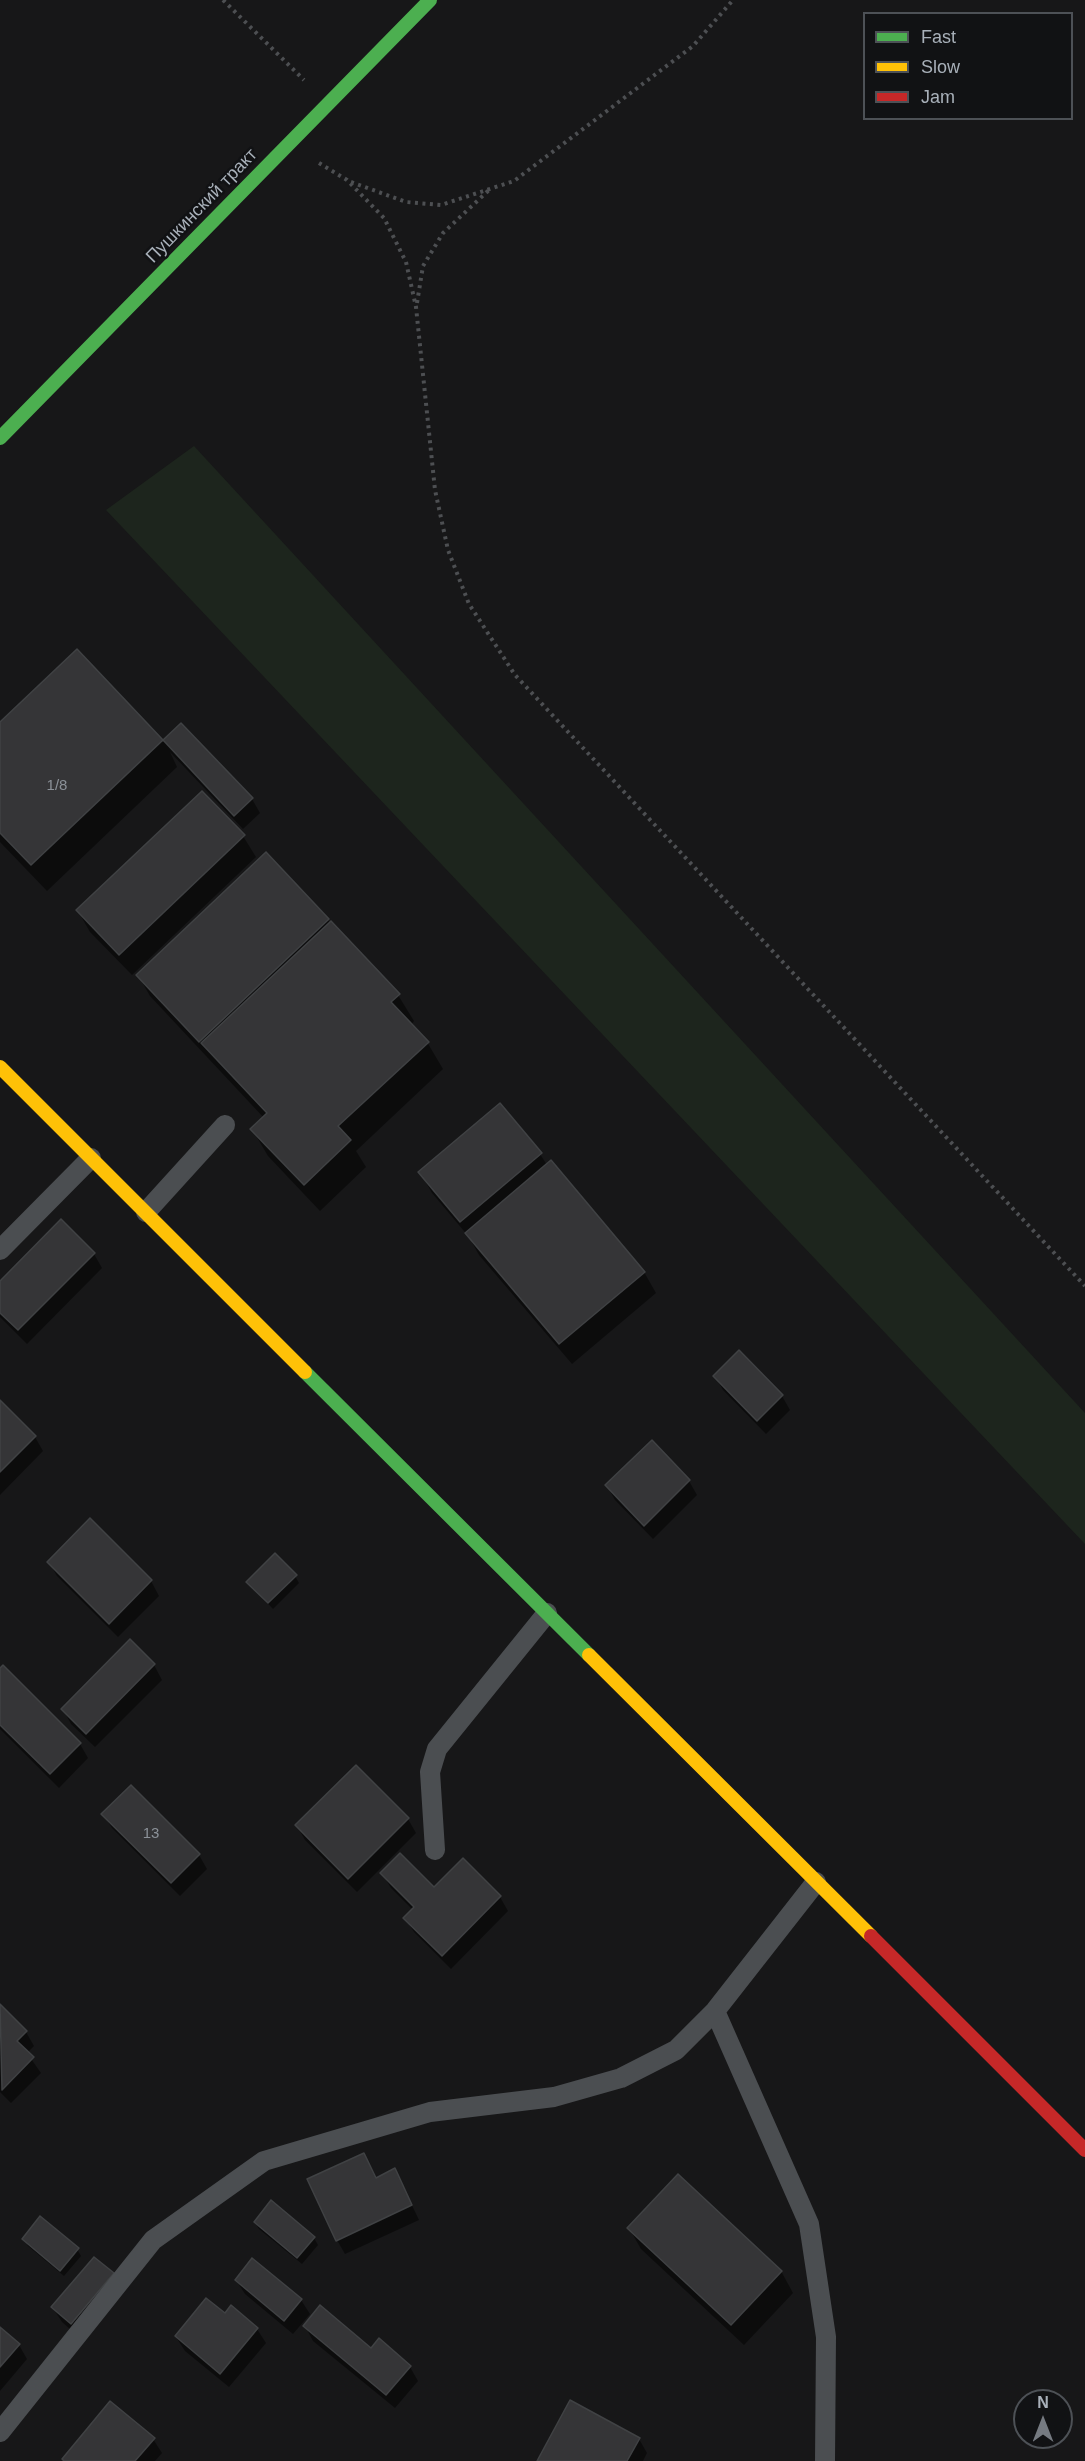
<!DOCTYPE html>
<meta charset="utf-8">
<style>
body{margin:0}
#map{position:relative;width:1085px;height:2461px;overflow:hidden;background:#171718;font-family:Arial,sans-serif}
canvas{display:block}
.legend{position:absolute;left:863px;top:12px;width:210px;height:108px;box-sizing:border-box;background:#111214;border:2px solid #4d5156;margin:0;padding:8px 10px;list-style:none;font-size:18px;color:#a8b0b9}
.legend li{display:flex;align-items:center;gap:12px;height:30px}
.legend b{width:30px;border:2px solid #4d5156}
.north{position:absolute;left:1013px;top:2389px;width:60px;height:60px;box-sizing:border-box;background:#111214;border:2px solid #4d5156;border-radius:50%;rotate:0deg;font-size:16px;font-weight:700;line-height:24px;text-align:center;color:#a8b0b9}
.north::after{content:'';display:block;margin:auto;width:21px;height:27px;background:#757a81;clip-path:polygon(50% 0,100% 100%,50% 72%,0 100%)}
</style>
<div id="map">
<canvas width="1085" height="2461"></canvas>
<ul class="legend">
<li><b style="height:8px;background:#4caf50"></b>Fast</li>
<li><b style="height:8px;background:#ffc107"></b>Slow</li>
<li><b style="height:8px;background:#c62828"></b>Jam</li>
</ul>
<div class="north">N</div>
</div>
<script>
const ctx = document.querySelector('canvas').getContext('2d');
ctx.lineJoin = 'round';
function fillPath(path, color) {
  ctx.fillStyle = color;
  ctx.fill(path, 'evenodd');
}
function toPath(rows) {
  const path = new Path2D();
  for (const r of rows) {
    path.moveTo(r[0], r[1]);
    for (let i = 2; i < r.length; i += 2) path.lineTo(r[i], r[i + 1]);
  }
  return path;
}
function strokePath(path, color, width, dash) {
  ctx.strokeStyle = color;
  ctx.lineWidth = width;
  ctx.lineCap = dash ? 'butt' : 'round';
  ctx.setLineDash(dash || []);
  ctx.stroke(path);
}
function write(font, color, halo, rows, align = 'center') {
  ctx.font = font + ' Arial,sans-serif';
  ctx.lineWidth = 5;
  ctx.setLineDash([]);
  ctx.textBaseline = 'middle';
  ctx.strokeStyle = halo;
  ctx.fillStyle = color;
  for (const [text, x, y, turn = 0] of rows) {
    ctx.save();
    ctx.translate(x, y);
    ctx.rotate((+turn || 0) * Math.PI / 180);
    ctx.textAlign = isNaN(turn) ? turn : align;
    if (halo) ctx.strokeText(text, 0, 0);
    ctx.fillText(text, 0, 0);
    ctx.restore();
  }
}
const green = toPath([
 [194,446,1085,1413,1085,1544,106,510]
]);
const shadow = toPath([
 [0,724,163,742,181,725,252,799,260,813,243,829,170,752,177,767,47,891,0,842],
 [243,836,256,857,132,975,90,932,78,911],
 [266,854,398,995,414,1021,411,1025,427,1042,443,1069,356,1151,366,1167,320,1211,268,1156,252,1129,264,1118,150,996,138,975],
 [540,1154,547,1165,644,1272,656,1293,572,1364,479,1255,469,1237,432,1193,420,1172],
 [94,1254,102,1268,27,1344,0,1317,0,1283],
 [715,1376,782,1396,790,1410,766,1434,723,1390],
 [0,1402,35,1437,43,1451,0,1495],
 [689,1481,697,1495,653,1539,615,1500,607,1486],
 [90,1521,151,1581,159,1596,118,1637,57,1576,49,1562],
 [295,1576,299,1583,273,1609,248,1582],
 [130,1641,154,1665,162,1680,95,1747,71,1724,63,1709],
 [0,1670,80,1744,88,1758,59,1788,0,1729],
 [103,1814,199,1855,207,1869,180,1896,112,1828],
 [408,1819,416,1833,357,1892,305,1840,297,1826],
 [382,1873,434,1890,500,1897,508,1911,451,1969,414,1932,405,1918,413,1910,391,1888],
 [0,2006,26,2032,34,2046,27,2053,41,2073,11,2103,0,2092],
 [364,2155,377,2179,395,2170,419,2220,345,2254,337,2240],
 [272,2202,314,2238,318,2245,302,2264,259,2229,255,2222],
 [629,2228,781,2271,793,2293,744,2345,641,2249],
 [24,2239,77,2249,81,2256,64,2276,28,2246],
 [253,2260,301,2300,310,2314,293,2334,245,2294,236,2280],
 [113,2274,121,2289,80,2338,62,2322,53,2308],
 [231,2308,257,2329,266,2343,229,2387,185,2351,176,2337,225,2315],
 [305,2326,410,2367,418,2381,395,2408,313,2341],
 [0,2329,19,2345,27,2359,0,2391],
 [153,2439,162,2453,155,2461,65,2461],
 [639,2439,647,2453,643,2461,539,2461]
]);
const building = toPath([
 [77,649,163,740,31,865,0,833,0,722,77,649],
 [181,723,253,798,234,816,163,740,181,723],
 [202,791,245,835,119,955,76,910,202,791],
 [266,852,329,919,199,1042,136,975,266,852],
 [331,921,400,994,391,1002,429,1042,338,1126,351,1140,304,1185,250,1129,267,1113,201,1043,331,921],
 [500,1103,542,1153,460,1222,418,1172,500,1103],
 [551,1160,645,1272,559,1344,465,1233,551,1160],
 [61,1219,95,1253,18,1330,0,1313,0,1281,61,1219],
 [739,1350,783,1395,757,1421,713,1376,739,1350],
 [0,1400,36,1436,0,1472,0,1400],
 [652,1440,690,1480,644,1526,605,1485,652,1440],
 [90,1518,152,1580,109,1624,47,1562,90,1518],
 [275,1553,297,1575,268,1603,246,1582,275,1553],
 [130,1639,155,1664,86,1734,61,1709,130,1639],
 [3,1665,81,1743,50,1774,0,1725,0,1668,3,1665],
 [356,1765,409,1818,348,1879,295,1825,356,1765],
 [131,1785,200,1854,171,1883,101,1814,131,1785],
 [400,1853,434,1887,463,1858,501,1896,442,1956,403,1918,414,1907,380,1873,400,1853],
 [0,2004,27,2031,17,2041,34,2057,2,2090,0,2004],
 [364,2153,376,2178,395,2168,412,2205,336,2241,307,2179,364,2153],
 [678,2174,782,2271,731,2325,627,2228,678,2174],
 [271,2200,315,2237,297,2258,254,2222,271,2200],
 [40,2216,79,2248,60,2271,22,2239,40,2216],
 [94,2257,114,2273,71,2324,51,2307,94,2257],
 [252,2258,302,2299,284,2321,235,2280,252,2258],
 [206,2298,225,2313,231,2305,258,2328,220,2374,175,2336,206,2298],
 [320,2305,371,2348,379,2338,411,2366,386,2395,303,2326,320,2305],
 [0,2327,20,2344,0,2367,0,2327],
 [570,2400,640,2438,627,2461,537,2461,570,2400],
 [110,2401,155,2438,135,2461,64,2461,62,2459,110,2401]
]);
const path = toPath([
 [223,0,304,80],
 [319,163,347,180,384,218,406,262,416,307,435,490,448,550,469,604,515,675,1085,1286],
 [351,182,406,202,441,205,514,181,693,46,733,0],
 [417,303,423,266,443,233,489,190]
]);
const lane = toPath([
 [146,1212,225,1125],
 [0,1250,91,1158],
 [435,1850,430,1772,437,1749,547,1613],
 [715,2011,809,2224,826,2337,825,2461],
 [0,2432,153,2240,264,2161,430,2112,554,2097,621,2078,676,2050,715,2011,816,1882]
]);
const fast = toPath([
 [0,438,430,0],
 [305,1372,589,1655]
]);
const slow = toPath([
 [0,1067,305,1372],
 [589,1655,871,1936]
]);
const jam = toPath([
 [871,1936,1085,2150]
]);
const numberNames = [
 ["1/8",57,786],
 ["13",151,1834]
];
const streetNames = [
 ["Пушкинский тракт",202,206,-46]
];
fillPath(green, '#1d251d');
fillPath(shadow, '#0007');
fillPath(building, '#353537');
strokePath(building, '#404244', 1.5);
strokePath(path, '#4d4f52', 4, [3, 4.5]);
strokePath(lane, '#4b4e51', 20);
strokePath(fast, '#4caf50', 14);
strokePath(slow, '#ffc107', 14);
strokePath(jam, '#c62828', 14);
write('15px', '#8b9198', null, numberNames);
write('18px', '#a8b0b9', '#111214', streetNames);
</script>
